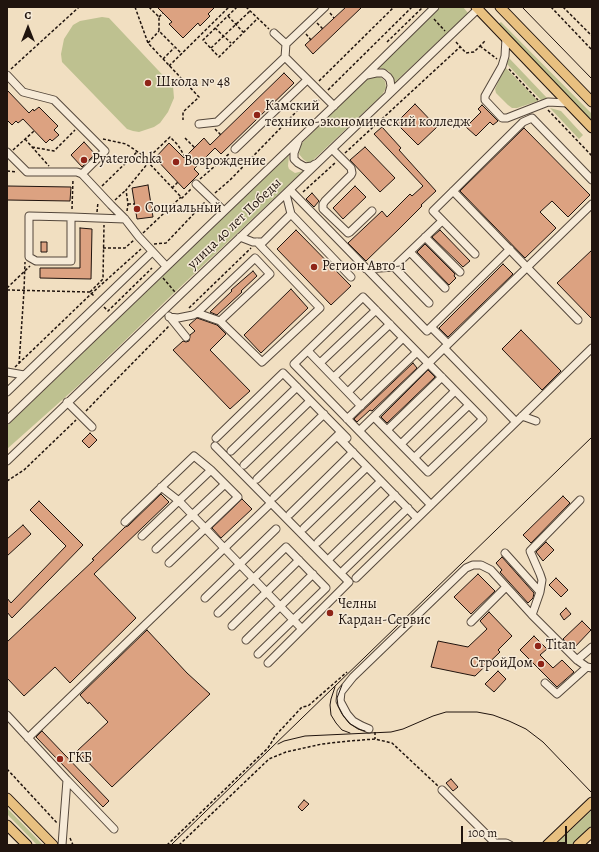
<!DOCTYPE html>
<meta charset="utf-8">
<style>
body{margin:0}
#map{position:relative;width:599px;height:852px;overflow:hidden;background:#f1dfc1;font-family:Alegreya,serif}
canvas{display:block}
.frame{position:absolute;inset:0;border:8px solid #20140e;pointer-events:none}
.north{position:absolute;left:8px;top:8px;width:40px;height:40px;-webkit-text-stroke:3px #f6ead7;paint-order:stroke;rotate:0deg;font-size:11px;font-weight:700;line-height:16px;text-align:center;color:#20140e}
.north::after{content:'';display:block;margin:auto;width:14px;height:18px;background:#20140e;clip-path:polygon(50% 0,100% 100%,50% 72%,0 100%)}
.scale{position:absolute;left:461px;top:826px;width:106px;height:18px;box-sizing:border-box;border:2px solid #20140e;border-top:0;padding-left:5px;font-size:12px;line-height:14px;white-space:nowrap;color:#20140e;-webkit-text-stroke:3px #f6ead7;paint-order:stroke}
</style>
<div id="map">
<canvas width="599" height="852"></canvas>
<div class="frame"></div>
<div class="north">С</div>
<div class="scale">100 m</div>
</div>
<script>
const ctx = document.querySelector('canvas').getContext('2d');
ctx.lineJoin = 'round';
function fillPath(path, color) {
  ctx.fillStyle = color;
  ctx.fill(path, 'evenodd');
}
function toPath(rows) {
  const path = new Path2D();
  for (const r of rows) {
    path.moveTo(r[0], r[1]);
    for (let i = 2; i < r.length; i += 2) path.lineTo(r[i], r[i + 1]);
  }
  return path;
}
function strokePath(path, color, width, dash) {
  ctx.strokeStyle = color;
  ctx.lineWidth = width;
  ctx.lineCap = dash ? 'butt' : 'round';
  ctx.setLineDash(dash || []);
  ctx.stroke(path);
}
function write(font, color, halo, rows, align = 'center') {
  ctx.font = font + ' Alegreya,serif';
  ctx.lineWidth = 3;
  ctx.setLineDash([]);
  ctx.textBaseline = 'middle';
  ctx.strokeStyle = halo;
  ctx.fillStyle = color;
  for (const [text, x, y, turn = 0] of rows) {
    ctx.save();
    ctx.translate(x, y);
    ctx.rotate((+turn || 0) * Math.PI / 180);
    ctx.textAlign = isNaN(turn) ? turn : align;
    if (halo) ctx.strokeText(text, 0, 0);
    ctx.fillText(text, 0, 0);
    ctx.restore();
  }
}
const green = toPath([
 [441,7,463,7,468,13,394,83,393,78,389,71,379,68],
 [102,17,109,18,173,86,174,98,168,112,160,123,154,127,139,132,133,131,127,129,62,62,61,54,64,39,73,25,80,21],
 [501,22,592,114,592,121,497,25],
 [509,58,547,98,541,100,507,64],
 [505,67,538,101,517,108,512,108,508,105,496,93,495,89],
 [373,76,380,77,385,81,386,88,382,95,311,162,307,162,303,159,299,154,301,144,368,78],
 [550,108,561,111,583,135,579,139],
 [289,155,288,166,289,169,295,173,303,171,175,292,80,384,7,449,7,426],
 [7,808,43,845,37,845,7,814],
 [592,810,592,825,572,845,555,845]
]);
const building = toPath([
 [157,7,215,7,208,14,210,16,200,26,198,23,183,38,169,24,172,22,157,7],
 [346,7,362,7,313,54,305,45,346,7],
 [284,73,294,83,221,154,215,148,194,169,199,174,184,189,155,158,169,143,184,158,204,138,210,145,284,73],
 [7,90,29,113,33,109,34,111,39,107,58,126,54,130,59,135,52,141,50,139,46,143,23,119,18,123,16,121,12,125,7,120,7,90],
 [415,104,437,127,418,145,396,123,415,104],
 [482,105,498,121,493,125,490,122,476,136,466,127,481,112,478,109,482,105],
 [382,127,401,148,399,150,436,191,421,205,422,206,399,229,366,261,348,243,382,211,387,217,410,194,412,196,423,186,374,134,382,127],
 [524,128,590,195,568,217,552,201,540,212,556,228,525,258,460,191,524,128],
 [84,142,95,154,82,167,71,155,84,142],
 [365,147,395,178,380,192,350,160,365,147],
 [148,185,153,217,137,219,132,188,148,185],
 [7,186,71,187,70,201,7,200,7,186],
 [355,186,366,197,343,219,333,208,355,186],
 [312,193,319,201,314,207,306,199,312,193],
 [80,228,92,229,91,279,40,278,40,268,80,268,80,228],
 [296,230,351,286,331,305,277,249,296,230],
 [440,230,470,261,463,267,432,237,440,230],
 [41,242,47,242,47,252,41,252,41,242],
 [425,244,455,274,454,276,456,278,449,285,417,252,425,244],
 [592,250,592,319,557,283,592,250],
 [503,264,513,274,448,337,439,328,503,264],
 [253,271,257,276,241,291,242,292,217,315,210,312,232,291,231,290,253,271],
 [291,289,308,308,261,353,244,335,291,289],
 [197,318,217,325,226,334,210,350,250,391,230,409,173,350,183,341,186,342,189,341,190,335,195,331,189,325,197,318],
 [521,330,561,371,542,390,502,349,521,330],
 [413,363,417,368,372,411,370,410,357,422,354,419,413,363],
 [428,370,435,377,387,423,381,417,428,370],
 [90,433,97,440,89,448,82,441,90,433],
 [161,494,169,502,94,574,136,618,70,683,55,667,24,696,7,678,7,642,94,560,92,559,125,527,128,526,161,494],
 [563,496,570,503,531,543,523,535,563,496],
 [242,499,252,509,221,538,212,528,242,499],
 [39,501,83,545,12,618,7,612,7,598,11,603,66,546,30,510,39,501],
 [23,525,31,534,7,556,7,539,23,525],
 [546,542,554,550,543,561,536,552,546,542],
 [502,557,534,593,533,598,528,603,500,572,502,570,496,563,502,557],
 [478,574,495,591,471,614,454,597,478,574],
 [556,578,568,590,561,597,549,585,556,578],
 [566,608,571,614,564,620,560,614,566,608],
 [489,612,512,636,498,650,500,652,475,676,431,667,438,641,468,647,487,629,480,621,489,612],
 [582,621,591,630,573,649,563,639,582,621],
 [147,630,187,673,210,694,112,787,77,751,108,722,89,702,88,704,80,695,147,630],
 [534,636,547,649,540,655,553,668,562,660,574,672,557,687,520,650,534,636],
 [498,671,506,679,494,692,485,684,498,671],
 [42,731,109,801,103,807,36,737,42,731],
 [451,779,458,787,453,791,446,783,451,779],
 [304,800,309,804,302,811,298,807,304,800]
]);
const path = toPath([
 [135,7,148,43,199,97,183,112,183,120],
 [149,7,159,17,159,31,182,54],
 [237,7,203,40,219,57,258,18],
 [246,7,269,29],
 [551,7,592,50],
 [563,7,592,36],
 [330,13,334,18],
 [228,16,243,32],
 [159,17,163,13],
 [434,19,445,31],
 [317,23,323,29],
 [215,28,231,43],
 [306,34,311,40],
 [387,42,423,7],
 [456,42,466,53,474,52,486,40],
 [148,43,159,31],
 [480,46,497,59],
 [211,48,250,11],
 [163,59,174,48],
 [169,66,229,7],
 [11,69,79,7],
 [509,69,538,100],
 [319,81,394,7],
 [328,90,412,7],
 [548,110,592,156],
 [215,129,221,135],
 [185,138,195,148],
 [25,139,49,166],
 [103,139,126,144,141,154,146,160],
 [32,147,54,151,75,130],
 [13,150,34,131],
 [345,153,460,47],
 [185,157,178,145,170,137,146,160,182,198,191,189],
 [7,171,17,172],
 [200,179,230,153],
 [102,186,137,152],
 [172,188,178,182],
 [303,192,335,163],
 [215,193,230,180,298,110,316,102,319,100],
 [115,200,126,190],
 [128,204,134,204],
 [72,209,73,179],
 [127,211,128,204,126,190,148,163],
 [97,212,98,202],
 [143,233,181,197],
 [154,244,166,243,205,202],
 [103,248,125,248,134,240],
 [163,278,175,292],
 [7,288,30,266],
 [7,290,90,292,95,297],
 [90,292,103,279,104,225],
 [104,307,108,311,152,268],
 [189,308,251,248],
 [19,364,24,291,25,262],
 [15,367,92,293,141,249],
 [86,411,113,383,169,326],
 [7,481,24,470,76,420],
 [375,732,375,739],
 [7,769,57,823],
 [70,838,73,845],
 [167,845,268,748,276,735,302,707,308,706,347,672],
 [179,845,269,759,286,752,322,744,349,741,375,739,392,743,438,786]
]);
const minor = toPath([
 [274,33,286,44],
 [506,38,505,56,502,66,485,96,485,100,502,118,507,118,548,102,568,103],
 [285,57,334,106],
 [7,75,23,92,54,100,105,151,82,174],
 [367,75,376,73,383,73,388,77,390,80,391,86,389,93],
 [199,124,217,122,285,57,286,44,325,7],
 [298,142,294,153,294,159,298,163,305,167,312,166,315,164],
 [235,149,307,80],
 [332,149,351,168,352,173,351,175,325,201,323,204,323,209,348,233,350,232,372,211],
 [7,152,27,172,77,172,82,174,111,205,125,219,139,237,166,266],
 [196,184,224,211],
 [290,190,427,331,510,249],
 [453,191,578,320],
 [291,214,351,277],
 [71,217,71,261,36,261,29,257,29,216,71,217,72,217,97,218,125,219],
 [240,237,253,242,263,242,291,214,286,194],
 [425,237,460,272],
 [410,252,445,288],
 [475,254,433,211,523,122,532,118,592,180],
 [394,267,429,303],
 [366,269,394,267,442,221],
 [169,316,186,337],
 [169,317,178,318,193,315,197,313,255,258,270,274,220,321,197,313],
 [220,321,262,362,320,308,257,242],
 [431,327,448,344],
 [444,348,516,422],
 [308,351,361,406],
 [320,363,376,310],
 [7,372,24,375],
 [334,377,390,324],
 [7,392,152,252],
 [348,392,403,338],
 [67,402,92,427],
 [522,416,536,421],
 [374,417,428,472,483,419,363,297,294,364,431,505],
 [347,419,417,352],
 [7,420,366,75,435,7],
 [387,430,442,377],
 [359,431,592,204],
 [337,436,417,518],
 [216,438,283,373,347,438],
 [401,444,455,391],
 [215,446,349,582,268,663],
 [231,451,297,387],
 [414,458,469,405],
 [7,461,480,7],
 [244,465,310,401],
 [257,479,324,414],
 [161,487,179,501,302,629],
 [274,497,340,433],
 [290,514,353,452],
 [125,522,194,456,211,470,238,497,169,563],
 [304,528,367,467],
 [142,536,211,470],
 [318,542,381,481],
 [156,549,225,484],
 [505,553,540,592,532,615],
 [331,557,395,495],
 [344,570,408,508],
 [356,578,592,348],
 [540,592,542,580,540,574,530,551,580,500],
 [205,598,276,529],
 [218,613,286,547,326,588,258,654],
 [471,622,506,587],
 [232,626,299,560],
 [246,640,313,574],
 [592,647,577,660,587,667,592,668],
 [545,683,557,694,587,667],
 [7,715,67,780,62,845],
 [369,729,362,726,353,721,347,714,340,701,341,692,353,677,466,568,473,565,481,565,491,570,532,615,577,660],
 [28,738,271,503],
 [67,780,114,829],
 [442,790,495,843],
 [493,845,495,843,506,843,510,845]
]);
const major = toPath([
 [476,7,592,128],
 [500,7,592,102],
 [7,798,53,845],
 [7,825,27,845],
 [547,845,592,802],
 [578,845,592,832]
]);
const tram = toPath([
 [522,7,592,79],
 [342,685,337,698,338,706,342,714,349,723,358,729,365,731],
 [335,687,331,699,330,705,331,715,336,723,342,730,350,733],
 [278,744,284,741,305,736,391,732,403,729,433,716,446,712,477,712,493,715,509,721,526,729,543,742,592,793],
 [171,845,592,437]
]);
const markers = [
 [148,83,4,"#8f2418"],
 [257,115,4,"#8f2418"],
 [84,160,4,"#8f2418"],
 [176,162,4,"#8f2418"],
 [137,209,4,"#8f2418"],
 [314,267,4,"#8f2418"],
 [330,613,4,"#8f2418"],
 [538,646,4,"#8f2418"],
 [541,664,4,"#8f2418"],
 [60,759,4,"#8f2418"]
];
const poiNames = [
 ["Школа № 48",156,83],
 ["Камский",265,107],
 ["технико-экономический колледж",265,123],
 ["Pyaterochka",92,160],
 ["Возрождение",184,162],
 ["Социальный",145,209],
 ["Регион Авто-1",322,267],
 ["Челны",338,605],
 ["Кардан-Сервис",338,621],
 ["Titan",546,646],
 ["СтройДом",533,664,"right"],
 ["ГКБ",68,759]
];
const streetNames = [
 ["улица 40 лет Победы",235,224,-44]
];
fillPath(green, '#bec190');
fillPath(building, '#dca281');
strokePath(building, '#20140e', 1);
strokePath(minor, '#54473b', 9);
strokePath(major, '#20140e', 11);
strokePath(path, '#20140e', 1.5, [3, 2]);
strokePath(minor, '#f6ead7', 7);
strokePath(major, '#e8c080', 9);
strokePath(tram, '#20140e', 1);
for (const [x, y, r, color] of markers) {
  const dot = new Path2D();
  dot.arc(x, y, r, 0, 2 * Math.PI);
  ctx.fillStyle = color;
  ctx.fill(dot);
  strokePath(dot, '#f6ead7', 1.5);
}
write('14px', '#20140e', '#f6ead7', poiNames, 'left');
write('14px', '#20140e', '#f6ead7', streetNames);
</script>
